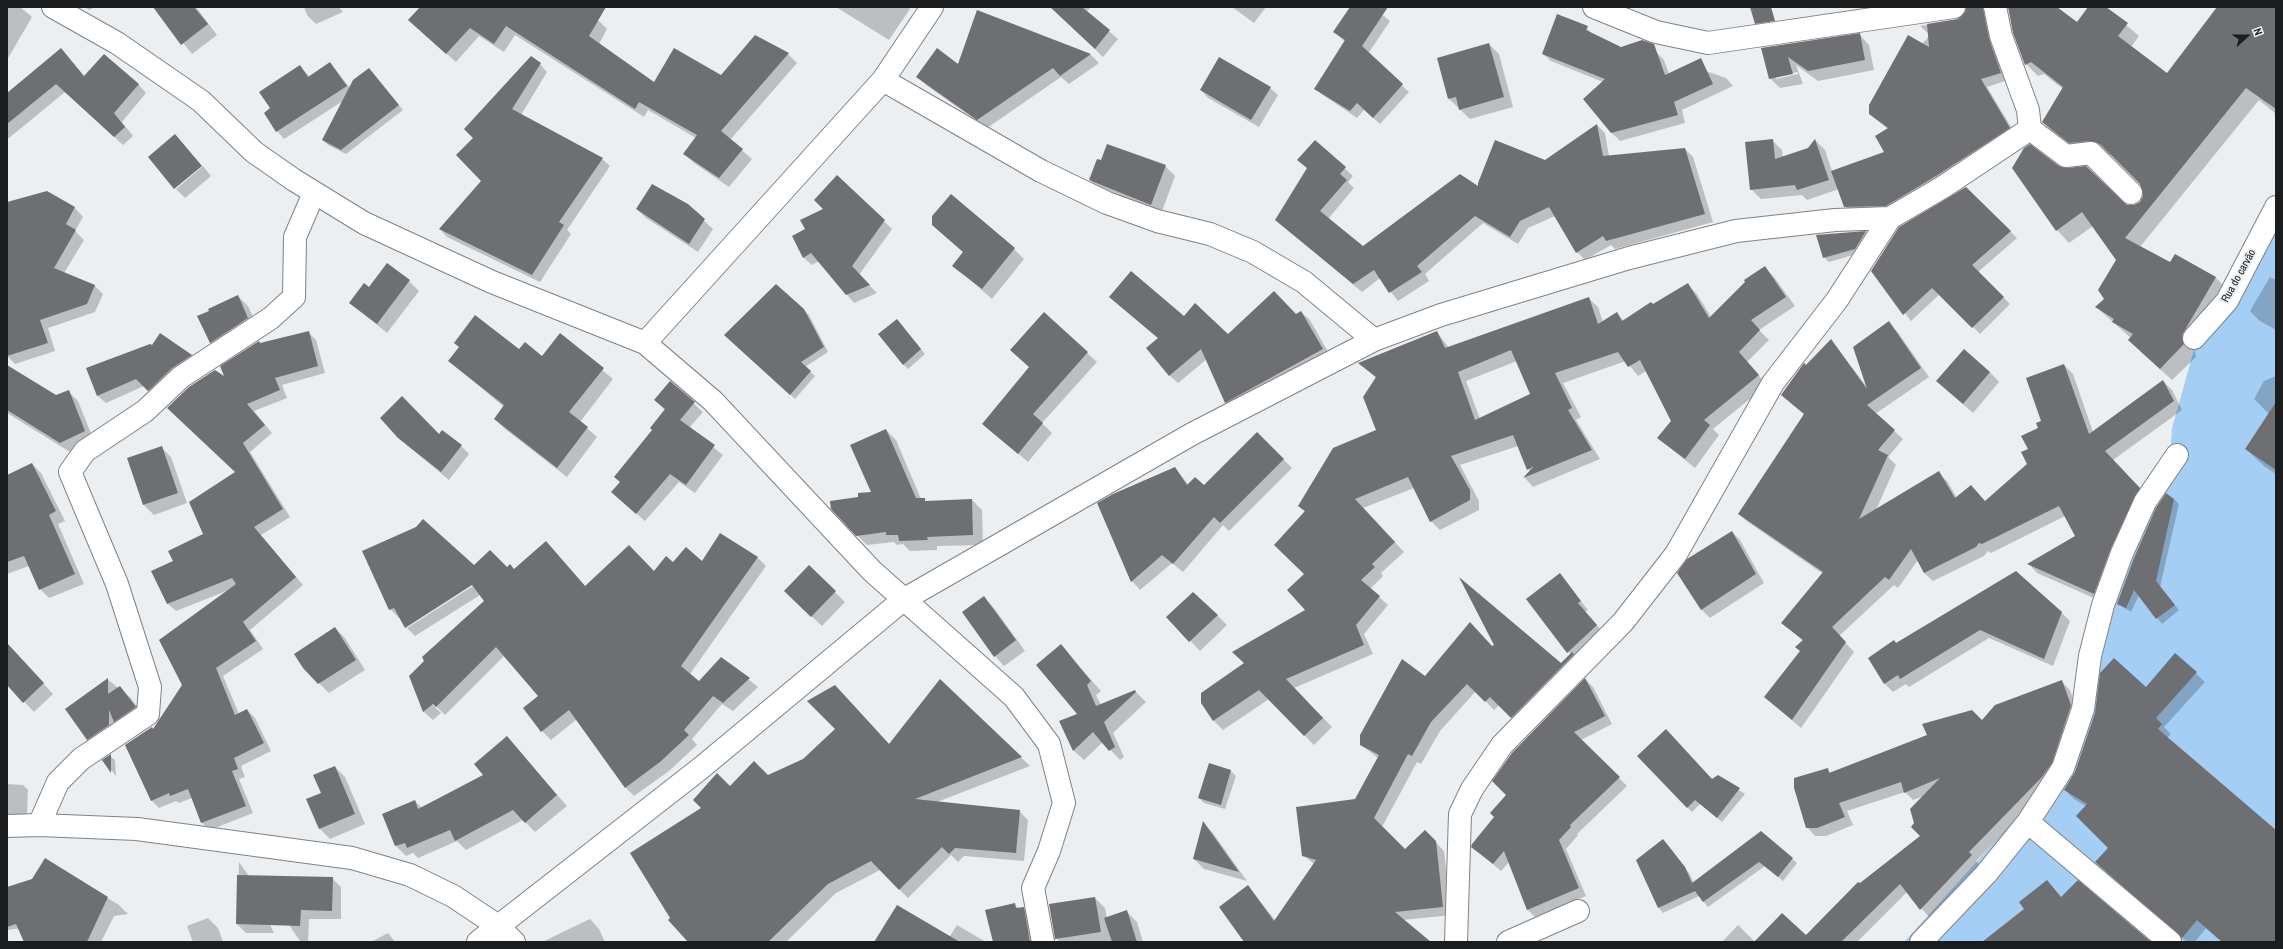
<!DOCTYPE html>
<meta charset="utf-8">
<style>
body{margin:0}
#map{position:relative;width:2283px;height:949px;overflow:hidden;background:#eceff2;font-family:"Archivo Narrow",sans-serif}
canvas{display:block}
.frame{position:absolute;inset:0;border:8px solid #1b1c1d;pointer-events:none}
.north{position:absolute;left:2227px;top:16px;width:40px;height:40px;-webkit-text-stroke:3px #eceff2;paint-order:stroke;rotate:69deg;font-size:11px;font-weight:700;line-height:16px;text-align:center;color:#1b1c1d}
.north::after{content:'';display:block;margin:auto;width:14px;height:18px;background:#1b1c1d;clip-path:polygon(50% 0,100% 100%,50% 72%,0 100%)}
</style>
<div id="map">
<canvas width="2283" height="949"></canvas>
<div class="frame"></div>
<div class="north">N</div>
</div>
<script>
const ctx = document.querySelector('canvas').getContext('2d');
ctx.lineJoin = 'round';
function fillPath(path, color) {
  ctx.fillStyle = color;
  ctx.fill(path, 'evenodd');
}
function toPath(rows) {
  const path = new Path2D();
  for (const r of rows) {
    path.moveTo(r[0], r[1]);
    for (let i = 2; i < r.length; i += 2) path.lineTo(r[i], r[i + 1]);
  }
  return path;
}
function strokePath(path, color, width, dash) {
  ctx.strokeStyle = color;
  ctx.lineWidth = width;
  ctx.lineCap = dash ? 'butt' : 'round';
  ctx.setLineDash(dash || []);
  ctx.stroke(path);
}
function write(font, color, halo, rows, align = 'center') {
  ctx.font = font + ' "Archivo Narrow",sans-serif';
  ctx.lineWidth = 4;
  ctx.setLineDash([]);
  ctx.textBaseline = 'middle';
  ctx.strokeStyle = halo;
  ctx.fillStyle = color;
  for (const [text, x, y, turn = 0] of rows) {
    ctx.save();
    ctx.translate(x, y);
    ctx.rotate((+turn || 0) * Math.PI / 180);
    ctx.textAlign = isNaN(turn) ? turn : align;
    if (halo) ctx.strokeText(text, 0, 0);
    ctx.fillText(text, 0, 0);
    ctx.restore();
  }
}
const green = toPath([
 [2276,228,2276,942,1904,942,2045,786,2060,765,2083,672,2170,458,2172,428,2195,346]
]);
const shadow = toPath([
 [7,7,20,7,32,17,7,60],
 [85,7,95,7,89,10],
 [154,7,196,7,217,35,192,54],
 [304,7,339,7,343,12,316,24,307,15],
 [430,7,571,7,598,20,607,29,599,44,655,84,721,76,756,36,788,54,797,63,730,140,752,159,729,187,694,163,684,153,696,138,648,110,644,117,515,35,504,52,479,36,456,62,424,34],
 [836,7,908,7,910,9,889,40],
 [1051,7,1091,7,1086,12,1118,39,1103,57],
 [1232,7,1266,7,1254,23],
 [1351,7,1373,7,1390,21,1368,54,1409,92,1380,124,1364,110,1357,118,1323,95,1316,88,1345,42,1335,32],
 [2008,7,2056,7,2077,24,2090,7,2105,7,2139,36,2131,47,2167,74,2218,7,2276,7,2276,114,2259,100,2140,247,2170,263,2175,255,2216,278,2228,290,2194,348,2196,357,2172,380,2141,352,2131,338,2096,307,2106,299,2117,260,2093,226,2069,243,2057,230,2013,168,2059,167,2127,206,2134,206,2140,203,2144,196,2141,184,2113,156,2103,152,2083,155,2055,134,2043,122,2063,89,2044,74,2038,76,2026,64],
 [978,11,1091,55,1099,63,1069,84,1061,77,987,128,926,85,918,77,958,65],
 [1951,21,1986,28,1993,35,2008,80,1987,87,2016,135,1894,213,1853,214,1845,207,1839,189,1807,200,1802,195,1761,199,1751,189,1772,140,1782,150,1783,158,1808,149,1815,140,1825,150,1832,171,1885,153,1888,129,1870,114,1908,59,1930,35,1920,26],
 [1584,25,1592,34,1621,48,1656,52,1664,60,1669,74,1689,65,1726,78,1733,86,1682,110,1685,123,1620,141,1612,133,1603,82,1551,61,1543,54],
 [1859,34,1869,45,1874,70,1818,81,1796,65,1803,84,1780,88,1770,78,1762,49],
 [1798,72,1798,74,1776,79,1776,76],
 [1489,44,1499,54,1513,107,1470,119,1449,99],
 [330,63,350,88,373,74,403,110,346,154,328,145,323,140,343,101,284,139,277,131,271,109,300,66,310,77],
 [540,64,547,72,521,115,602,159,610,166,567,230,571,234,540,282,447,237,440,229,483,181,458,155],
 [84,77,138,84,146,93,122,122,133,136,123,145,65,92,9,138,7,137,7,94],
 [1270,88,1278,95,1259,127,1208,98,1201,90],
 [1597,125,1605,133,1609,156,1685,149,1693,157,1713,222,1615,249,1611,245,1585,260,1577,252,1555,216,1528,228,1518,244,1483,223,1425,274,1429,281,1398,301,1380,278,1362,292,1276,220,1308,169,1298,160,1315,141,1353,176,1348,182,1354,188,1328,219,1363,247,1480,188,1545,162],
 [175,135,201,165,175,188],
 [203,166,211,176,185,198,176,189],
 [1165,166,1175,176,1161,214,1100,190,1090,180],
 [837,176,892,229,859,275,877,293,854,303,819,261,812,265,804,258,794,236,806,230,824,210],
 [1965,188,2017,238,1978,272,2010,304,1980,334,1940,294,1911,321,1872,271],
 [47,192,75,208,83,217,75,231,84,240,64,273,94,285,103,294,95,312,48,328,55,351,15,364,7,356,25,326,7,333,7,203],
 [687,205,713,229,698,252,646,218,637,209],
 [933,225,1014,249,1024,259,992,299,953,265,963,252],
 [1866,232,1871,237,1860,253,1829,262,1824,257,1817,236],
 [1764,267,1774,277,1795,306,1759,330,1769,340,1747,362,1767,385,1713,429,1719,435,1695,468,1658,438,1672,422,1646,371,1638,376,1626,361,1563,383,1581,417,1576,420,1600,459,1533,487,1525,478,1530,472,1518,446,1460,465,1479,501,1479,510,1440,530,1431,521,1414,488,1363,508,1404,552,1381,573,1383,576,1370,589,1388,605,1364,634,1373,654,1294,688,1332,727,1314,745,1269,699,1223,730,1214,721,1202,703,1307,610,1305,512,1299,506,1377,431,1376,378,1360,363,1437,332,1449,348,1588,298,1598,307,1603,322,1617,314,1624,321,1688,285,1697,294,1711,317],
 [1517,361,1531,395,1480,419,1466,381],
 [2270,277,2276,280,2276,330,2260,321,2250,311],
 [409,281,419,291,387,333,350,303,369,288],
 [238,296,248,306,258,328,220,353,210,343,199,317],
 [1119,305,1184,317,1228,335,1301,312,1310,320,1331,357,1235,410,1226,402,1207,359,1178,383,1169,375,1159,339],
 [804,310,809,315,828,352,805,367,815,376,795,399,730,340],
 [1044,314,1097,362,1042,423,1052,433,1028,462,983,424,1030,367],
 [1888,323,1897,331,1929,377,1875,414,1903,439,1888,457,1896,465,1876,510,1938,473,1947,481,1957,498,1985,502,2028,464,2029,450,2040,429,2064,365,2073,374,2093,432,2163,381,2172,390,2182,410,2113,460,2148,497,2103,602,2037,573,2029,564,2076,536,2065,516,1991,553,1988,551,1984,556,1933,581,1924,573,1918,560,1898,588,1894,585,1839,636,1854,652,1801,728,1765,697,1801,651,1803,641,1783,623,1823,574,1748,522,1739,514,1805,415,1782,395,1831,340,1867,387],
 [901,325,925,354,908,369,903,364],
 [308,332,316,340,325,373,282,385,287,398,254,411,272,433,250,452,290,517,261,535,303,585,250,630,263,649,223,676,239,714,247,710,255,718,271,751,241,766,245,777,239,779,253,813,210,830,202,823,192,798,179,803,176,801,159,808,151,800,153,730,183,685,229,590,176,611,168,604,153,572,174,562,204,535,236,472,227,378,260,344],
 [160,334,192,355,199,363,156,397,144,386,106,403,98,396,88,369,152,347],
 [560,335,613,379,580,422,597,437,567,477,505,429,495,419,504,407,449,361,519,351,542,357],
 [7,366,56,396,68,391,78,401,94,441,70,452,7,413],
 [1990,372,1999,382,1973,413,1948,391],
 [2276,376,2276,474,2264,466,2246,449,2269,414,2254,399,2264,381],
 [670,382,703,412,689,428,723,455,695,493,679,482,645,521,621,500,621,482,665,410,655,400],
 [381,418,439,435,461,446,469,454,449,480,408,446],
 [886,430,896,440,921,499,928,502,972,500,982,510,983,545,937,546,937,550,910,551,903,544,897,545,894,542,867,545,857,535,859,498,872,493],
 [1257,433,1292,468,1229,531,1223,525,1183,572,1172,563,1140,590,1132,581,1175,468,1189,485,1204,486],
 [161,447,171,457,187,503,154,515,144,505],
 [32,464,41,473,65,521,58,524,84,584,49,598,40,589,29,566,7,574,7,477],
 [2174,499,2179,504,2160,587,2179,610,2162,624,2139,595,2131,612,2118,604],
 [1732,532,1740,540,1764,583,1710,618,1702,610,1678,573],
 [720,534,758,558,766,566,690,674,699,682,721,658,758,687,733,711,722,704,692,739,697,745,669,771,634,796,626,788,577,719,551,740,542,731,540,697,504,656,445,715,433,703,432,704,441,713,433,720,424,712,410,677,485,601,480,595,415,636,406,627,401,617,399,618,390,609,474,567,507,568,515,571,555,552,586,587,655,572,673,564,702,562],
 [475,582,476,584,407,628,407,625],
 [1560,575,1588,610,1585,612,1605,634,1520,726,1499,705,1494,710,1476,691,1440,731,1421,764,1417,762,1382,827,1405,850,1425,831,1444,851,1451,915,1403,920,1429,942,1246,942,1248,886,1275,920,1314,864,1303,855,1356,800,1378,758,1361,745,1426,677,1492,647,1561,664,1571,655,1528,599],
 [835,592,845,602,822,626,795,601],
 [984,598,994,608,1025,651,1004,666,995,656],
 [2061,612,2070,621,2053,666,1989,638,1909,687,1906,684,1893,692,1885,684,1869,659,1896,644],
 [1217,615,1227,625,1200,651,1168,617],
 [335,628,345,638,365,670,329,693,319,683],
 [1060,645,1101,691,1096,695,1101,705,1135,691,1146,702,1113,733,1124,757,1120,760,1103,742,1084,760,1074,751,1061,721,1079,714],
 [2176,655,2205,682,2164,727,2171,734,2167,738,2276,831,2276,942,2222,942,2206,928,2195,942,2187,942,2096,862,2110,848,2087,807,2074,799,2065,790],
 [7,656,23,661,53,694,34,712,7,684],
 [107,679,130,697,145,717,98,749,88,739],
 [1585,679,1593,687,1612,724,1581,740,1627,786,1577,834,1578,835,1566,849,1586,896,1535,917,1527,909,1509,862,1501,871,1481,854,1495,817,1508,795],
 [940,681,1030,766,937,802,1019,811,1028,820,1024,861,964,856,958,862,951,855,908,898,880,870,836,893,786,942,689,942,702,808,730,787,768,776,803,760,837,729,844,695,890,745],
 [2061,681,2070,690,2079,715,2050,786,1976,861,1979,864,1929,917,1907,892,1857,942,1756,942,1806,936,1860,884,1921,836,1916,823,1924,796,1913,800,1905,792,1847,811,1853,825,1826,836,1815,836,1807,827,1827,769,1831,773,1982,721],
 [507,738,567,806,535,832,523,820,466,850,457,841,418,858,413,853,406,856,396,846,383,814,415,801,422,808,485,775],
 [110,756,115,760,116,776,103,760],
 [1638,756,1712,780,1718,776,1745,794,1722,822,1700,804,1692,812],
 [1210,765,1231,771,1236,776,1225,809,1204,803,1199,798],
 [335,767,345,777,365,824,330,839,320,829,308,799,322,793],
 [7,784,23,785,28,790,27,817,7,815],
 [1203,823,1213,833,1247,881,1204,869,1194,859],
 [1761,833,1797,863,1783,881,1765,866,1708,907,1699,896,1663,913,1659,908,1637,860,1668,845,1689,873,1694,883],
 [45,860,119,905,128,914,114,916,101,942,88,942,84,920,7,930,7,888,33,879],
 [239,862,249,876,332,878,341,887,341,919,309,919,308,942,300,941,281,913,268,920,274,933,246,933,237,924],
 [1095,898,1105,908,1107,918,1127,912,1137,922,1143,942,1113,942,1111,936,1111,942,1060,942,1056,938],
 [1015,905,1019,909,1023,908,1030,915,1034,942,994,942],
 [208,918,218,928,223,942,193,942,187,926],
 [590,919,599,929,605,942,542,942],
 [957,925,986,942,875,942,948,939],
 [1738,925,1755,942,1722,942],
 [388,933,395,942,371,942]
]);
const building = toPath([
 [153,7,194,7,208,24,181,45],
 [420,7,606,7,589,36,654,82,674,48,721,75,755,35,789,53,721,131,743,149,719,178,683,154,697,135,639,102,635,109,506,26,494,44,470,28,446,54,408,20],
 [1050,7,1082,7,1110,30,1095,49],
 [1350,7,1388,7,1362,46,1403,84,1373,118,1357,103,1350,111,1314,89,1345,40,1333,32],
 [1750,7,1771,7,1775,21,1755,24],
 [1966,7,1983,7,1989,39,2001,73,1981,79,2010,128,1936,176,1886,206,1844,207,1831,171,1884,152,1875,136,1888,128,1869,114,1869,105,1908,35,1929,47,1927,24,1958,19,1965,12],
 [2008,7,2057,7,2077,22,2088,7,2106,7,2128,23,2118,36,2167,73,2217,7,2276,7,2276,109,2246,88,2125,238,2170,262,2175,254,2216,277,2182,335,2184,344,2160,369,2128,340,2133,334,2112,322,2114,319,2095,307,2104,299,2098,290,2116,260,2082,212,2056,231,2012,168,2024,148,2030,144,2059,166,2067,168,2086,166,2127,205,2134,205,2140,202,2143,196,2140,184,2100,144,2090,141,2069,143,2042,122,2063,87,2031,62,2025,65,2013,33],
 [977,10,1091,54,1060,76,1053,68,977,120,916,77,937,48,958,64],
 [1557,14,1588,26,1586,30,1621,47,1642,40,1654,44,1665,75,1701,58,1713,84,1674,102,1678,115,1611,133,1583,99,1605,79,1542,54],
 [1860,33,1865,60,1808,71,1788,57,1793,74,1769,79,1761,48],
 [1489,43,1504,97,1459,110,1456,97,1448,99,1437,58],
 [61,48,84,76,104,54,139,84,114,113,125,127,114,137,56,84,7,124,7,93],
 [531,56,541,63,512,109,603,158,559,222,564,225,532,275,439,229,481,181,456,155,473,138,464,129],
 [1219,57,1271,87,1251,120,1200,90],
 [330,62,347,86,276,132,264,113,270,108,259,92,300,65,308,77],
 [369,68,399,105,341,150,322,140,353,80],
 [1597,124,1603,156,1685,148,1705,214,1606,241,1603,236,1576,253,1549,207,1520,221,1510,237,1475,216,1417,266,1422,272,1389,293,1374,270,1353,284,1275,220,1307,168,1297,160,1315,140,1346,167,1340,174,1347,180,1320,211,1363,246,1460,174,1478,186,1478,183,1495,140,1545,160],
 [175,134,202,166,174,189,148,157],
 [1773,139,1775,159,1808,148,1815,139,1829,180,1797,190,1795,185,1750,190,1745,142],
 [1107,144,1166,165,1151,205,1089,180,1097,159,1101,160],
 [837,175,885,220,852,266,870,285,846,295,811,253,803,258,792,236,805,229,800,220,823,209,814,200],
 [652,184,688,204,705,219,689,244,636,209],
 [1966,187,2011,231,1972,265,2004,297,1972,328,1932,288,1903,315,1871,271,1899,227],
 [47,191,75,207,66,224,76,230,54,268,95,285,87,304,40,320,48,343,7,356,7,202],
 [951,194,1015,248,982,289,952,266,963,252,932,225,932,216],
 [1866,231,1855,249,1823,258,1816,235],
 [387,263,410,280,377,324,349,303,364,283,369,287],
 [1765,266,1786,297,1751,320,1760,330,1739,352,1759,375,1704,420,1710,425,1685,459,1657,438,1671,421,1640,360,1628,367,1618,352,1555,373,1572,408,1568,410,1592,450,1523,478,1534,466,1527,470,1513,435,1451,456,1470,490,1470,500,1430,522,1408,477,1355,499,1395,542,1372,564,1375,567,1361,580,1380,596,1356,625,1364,645,1286,679,1323,718,1304,736,1259,690,1213,721,1201,703,1201,693,1244,663,1232,652,1305,610,1287,590,1304,574,1274,545,1305,511,1298,506,1333,448,1376,430,1363,397,1376,377,1358,363,1437,331,1445,348,1589,297,1598,324,1617,312,1622,321,1651,302,1653,304,1688,283,1709,318,1745,282,1744,280],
 [1511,350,1530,394,1475,420,1458,372],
 [1131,271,1184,316,1195,303,1228,334,1274,291,1296,314,1301,311,1323,349,1225,403,1201,349,1169,376,1146,348,1158,338,1109,297],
 [776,284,804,309,824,347,801,362,811,371,790,395,724,335],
 [238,295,248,318,210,343,197,316,209,311,208,309],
 [1044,312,1088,352,1033,414,1043,423,1018,454,982,424,1029,367,1010,350],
 [475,315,519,349,525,342,542,356,560,333,604,368,569,412,588,427,557,468,494,419,504,405,448,361,459,347,454,343],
 [897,319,921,349,903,365,878,334],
 [1889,321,1921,368,1867,405,1895,430,1878,450,1888,455,1859,519,1939,471,1955,498,1971,485,1985,501,2027,464,2021,452,2028,449,2021,436,2038,428,2036,423,2041,421,2026,378,2064,364,2089,434,2163,380,2174,401,2105,451,2140,488,2111,548,2094,594,2027,564,2075,536,2059,506,1982,544,1979,543,1976,547,1924,573,1911,549,1889,580,1885,577,1832,627,1846,642,1792,720,1764,697,1800,651,1795,647,1803,640,1781,623,1823,572,1738,514,1804,414,1781,395,1804,363,1806,365,1831,339,1867,389,1853,347],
 [309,331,318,366,275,378,280,390,247,404,265,425,243,443,283,509,254,527,296,577,243,622,256,641,216,668,235,715,247,709,264,743,234,758,238,769,232,771,246,806,201,823,188,789,170,796,169,793,151,801,125,745,152,727,153,729,182,685,159,640,236,584,232,578,167,604,151,571,173,561,168,551,203,534,189,502,235,472,167,408,189,387,215,370,224,376,220,366,259,341,260,343],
 [160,333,192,355,172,368,148,391,136,379,97,396,86,368,150,344,152,345],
 [1964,349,1990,372,1963,404,1936,381],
 [7,365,56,395,69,390,85,431,60,443,7,410],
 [670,381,695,402,680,420,715,445,686,485,670,474,636,514,611,492,620,482,614,477,652,430,650,428,665,409,654,400],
 [402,396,439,434,442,430,462,445,441,472,398,438,380,418],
 [2276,402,2276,470,2245,449],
 [886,429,916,498,925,498,925,501,972,499,973,535,927,537,928,540,899,541,898,535,886,535,886,532,856,536,831,509,830,501,858,497,858,493,871,492,850,445],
 [1257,432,1284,459,1220,523,1214,517,1173,564,1162,555,1131,582,1097,503,1113,494,1175,467,1187,485,1195,477,1204,485],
 [162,446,178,493,143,505,127,458],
 [32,463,56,511,49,515,75,574,39,590,24,556,7,562,7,475],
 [2166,493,2174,499,2156,581,2175,605,2156,619,2134,590,2126,608,2117,604,2134,558,2156,508],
 [423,519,474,565,490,550,507,567,510,564,514,569,546,541,585,586,629,545,654,571,666,556,673,562,686,547,702,561,720,533,758,557,681,666,699,681,721,657,750,678,723,703,713,696,684,730,689,735,660,762,625,788,569,710,541,732,523,708,538,696,496,647,436,707,433,704,423,712,409,676,424,661,422,657,484,601,472,585,405,628,394,608,389,610,362,551,416,527],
 [1732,531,1756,574,1701,610,1677,573,1687,559],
 [809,565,836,591,811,617,784,591],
 [2016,571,2062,612,2044,659,1980,630,1900,679,1898,675,1884,684,1868,658,1894,640,1896,643],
 [1560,573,1581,601,1578,603,1597,625,1567,653,1526,599],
 [1459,577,1561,663,1572,652,1574,654,1511,718,1490,697,1485,702,1467,684,1431,722,1412,756,1408,754,1374,818,1405,849,1425,830,1436,841,1443,907,1395,912,1431,942,1244,942,1219,907,1248,885,1274,921,1316,860,1302,856,1296,807,1355,799,1379,755,1360,745,1360,735,1402,659,1425,676,1470,622,1492,646,1494,645],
 [1193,592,1218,615,1189,642,1166,617],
 [984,596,1016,640,994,657,962,612],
 [335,627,356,660,318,684,303,668,294,654],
 [7,643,44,683,23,703,7,685],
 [1061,644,1091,681,1087,685,1096,706,1135,690,1136,692,1104,722,1115,747,1109,751,1093,732,1073,751,1059,721,1077,714,1036,665],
 [2175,653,2197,672,2156,718,2162,724,2158,729,2276,830,2276,942,2222,942,2197,920,2182,938,2095,862,2108,848,2076,816,2087,804,2064,790,2075,772,2095,713,2100,673,2114,658,2146,687],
 [108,678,108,694,120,686,136,707,114,722,109,710,109,725,87,740,65,709],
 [1585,678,1605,716,1574,732,1620,777,1570,825,1571,827,1559,840,1579,888,1527,910,1504,851,1493,864,1471,847,1472,844,1494,817,1490,813,1506,795,1492,781,1512,753],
 [940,679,1022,757,915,799,1020,810,1016,853,955,848,949,854,942,847,899,890,871,861,828,884,768,942,688,942,668,920,670,918,630,853,701,808,693,800,717,773,730,786,754,761,768,775,803,759,835,729,807,701,835,685,889,744],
 [2062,680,2071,705,2052,763,2042,777,1969,852,1972,855,1920,910,1900,884,1841,942,1754,942,1782,913,1806,935,1858,882,1860,883,1920,836,1911,827,1914,823,1910,809,1940,778,1904,793,1901,782,1839,803,1845,817,1817,828,1806,828,1794,788,1794,778,1828,768,1829,773,1927,735,1922,724,1972,710,1982,720,1995,705],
 [1666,729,1712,779,1718,775,1740,788,1717,818,1695,800,1687,808,1637,756],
 [507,736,557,795,525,823,513,810,455,841,450,830,407,848,405,843,395,846,382,814,415,800,418,809,483,775,474,764],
 [111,754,111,773,102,760],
 [1209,763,1231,770,1221,805,1198,798],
 [335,766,355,814,319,829,306,799,321,793,313,775],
 [1203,821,1239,872,1193,859],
 [1761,831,1793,858,1778,877,1759,862,1703,902,1695,891,1658,908,1636,860,1663,839,1685,867,1692,883],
 [45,858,108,897,87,942,24,942,16,924,7,927,7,887,32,879],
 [237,875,333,877,332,911,301,910,300,926,236,924],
 [2047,880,2061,897,2078,880,2151,942,1982,942,2024,909,2019,902],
 [1095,897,1101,932,1055,939,1049,904],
 [1015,903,1016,908,1024,907,1030,942,993,942,985,910],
 [897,905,960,942,874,942],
 [1127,910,1137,942,1112,942,1104,918]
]);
const minor = toPath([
 [53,7,117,43,201,101,254,152,294,180,364,223,492,282,645,343,713,401,872,571,1014,697,1049,744,1064,803,1049,851,1033,888,1043,942],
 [1594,7,1656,32,1708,43,1954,7],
 [1995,7,2001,36,2028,110,2030,129,2066,156,2091,153,2131,193],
 [883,80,1041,171,1107,203,1157,221,1210,234,1253,252,1304,282,1374,340],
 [2194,338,2227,301,2276,207],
 [645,343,883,80,932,7],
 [2028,822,2170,942],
 [39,825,58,782,81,759,148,714,150,687,117,584,70,472,85,451,145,411,181,377,271,318,294,297,295,237,314,193],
 [7,826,39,825,137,829,352,858,410,875,453,896,498,926,514,942],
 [478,942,701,768,903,600,1192,434,1374,340,1441,315,1629,258,1736,231,1835,220,1890,218],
 [1456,942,1460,814,1472,789,1502,745,1623,622,1676,554,1773,383,1837,300,1890,218,1943,187,2030,129],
 [1508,942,1578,911],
 [1921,942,1986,874,2028,822,2063,768,2083,709,2090,656,2103,605,2122,553,2145,502,2177,455]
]);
const streetNames = [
 ["Rua do carvão",2239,276,-61]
];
fillPath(green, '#a4cef4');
fillPath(shadow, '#0003');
fillPath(building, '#6d6f72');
strokePath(minor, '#7f8284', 24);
strokePath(minor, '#fff', 22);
write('11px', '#1b1c1d', '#eceff2', streetNames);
</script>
